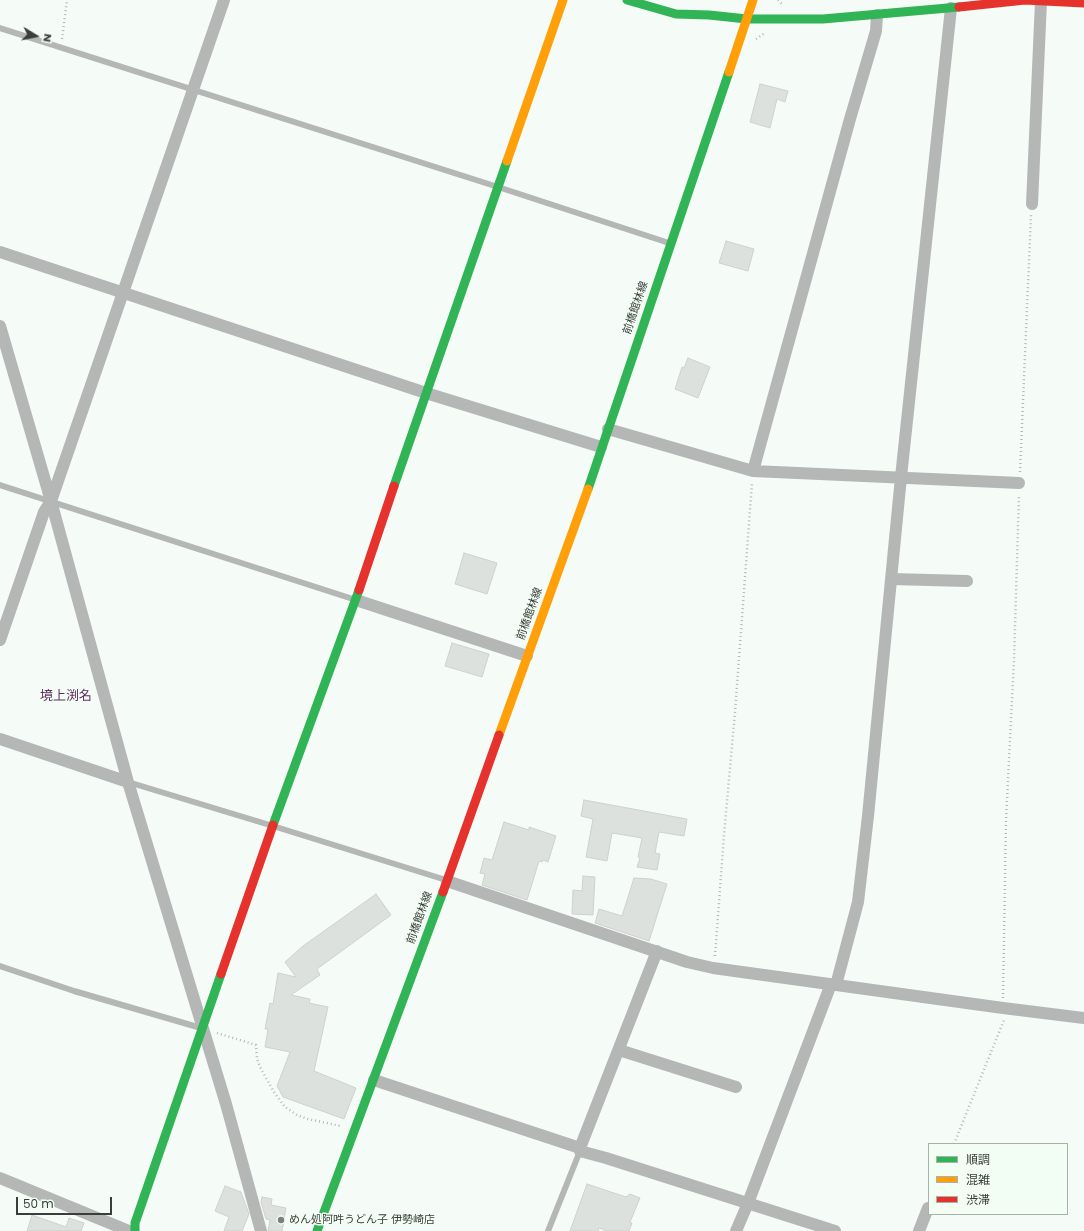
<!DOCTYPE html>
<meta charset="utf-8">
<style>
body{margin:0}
#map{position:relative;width:1084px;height:1231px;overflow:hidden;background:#f5fbf6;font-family:Poppins,"Noto Sans JP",sans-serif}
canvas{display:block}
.legend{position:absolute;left:928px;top:1143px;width:140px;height:72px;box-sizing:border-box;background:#f2fef4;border:1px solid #a8b1aa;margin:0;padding:5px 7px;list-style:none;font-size:12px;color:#3a3e3a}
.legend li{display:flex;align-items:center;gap:8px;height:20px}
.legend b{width:20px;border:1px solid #a8b1aa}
.north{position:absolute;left:16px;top:16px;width:40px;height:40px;-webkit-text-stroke:3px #f2fef4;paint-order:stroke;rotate:100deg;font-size:11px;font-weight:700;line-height:16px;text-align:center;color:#3a3e3a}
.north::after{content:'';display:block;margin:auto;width:14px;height:18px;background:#3a3e3a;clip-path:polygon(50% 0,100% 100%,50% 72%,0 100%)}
.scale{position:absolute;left:16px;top:1197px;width:96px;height:18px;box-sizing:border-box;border:2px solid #3a3e3a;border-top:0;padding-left:5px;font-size:12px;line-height:14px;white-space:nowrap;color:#3a3e3a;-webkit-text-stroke:3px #f2fef4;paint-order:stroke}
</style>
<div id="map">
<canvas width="1084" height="1231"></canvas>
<ul class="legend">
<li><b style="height:5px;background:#30b455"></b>順調</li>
<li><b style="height:5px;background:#ff9f0a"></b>混雑</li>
<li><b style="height:5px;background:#e5322d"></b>渋滞</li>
</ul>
<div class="north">N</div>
<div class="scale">50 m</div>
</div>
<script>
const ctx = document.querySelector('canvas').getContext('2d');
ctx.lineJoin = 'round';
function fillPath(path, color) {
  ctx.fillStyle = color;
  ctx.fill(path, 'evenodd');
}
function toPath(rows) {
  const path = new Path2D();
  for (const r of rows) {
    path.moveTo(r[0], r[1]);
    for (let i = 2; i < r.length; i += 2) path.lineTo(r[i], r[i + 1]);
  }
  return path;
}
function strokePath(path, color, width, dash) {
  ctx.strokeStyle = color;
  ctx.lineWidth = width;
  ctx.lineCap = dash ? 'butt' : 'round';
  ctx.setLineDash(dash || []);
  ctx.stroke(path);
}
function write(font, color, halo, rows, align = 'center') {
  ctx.font = font + ' Poppins,"Noto Sans JP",sans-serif';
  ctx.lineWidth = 3;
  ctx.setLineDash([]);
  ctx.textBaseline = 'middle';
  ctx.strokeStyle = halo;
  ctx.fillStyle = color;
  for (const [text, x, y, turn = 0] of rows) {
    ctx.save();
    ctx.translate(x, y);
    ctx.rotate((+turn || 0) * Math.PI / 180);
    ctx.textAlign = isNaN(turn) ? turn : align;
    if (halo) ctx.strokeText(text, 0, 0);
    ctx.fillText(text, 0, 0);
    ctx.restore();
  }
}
const building = toPath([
 [760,84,788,91,785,102,777,99,770,128,750,122,760,84],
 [726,241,754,249,748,271,719,263,726,241],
 [688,358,710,367,698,398,675,389,682,367,684,368,688,358],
 [464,553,497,563,487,594,455,584,464,553],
 [452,643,489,654,482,677,445,666,452,643],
 [584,800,687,819,684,836,659,832,655,853,660,854,657,870,637,867,640,858,638,857,642,838,612,833,607,861,586,857,593,819,581,816,584,800],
 [504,822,529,830,529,827,556,836,548,862,543,860,542,862,539,861,527,900,482,885,485,874,480,873,484,858,492,860,504,822],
 [583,876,595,877,593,915,572,914,573,890,582,891,583,876],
 [634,878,651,879,667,884,649,941,595,923,599,909,622,916,634,878],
 [376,894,391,915,317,969,320,975,291,995,310,999,309,1003,328,1007,314,1071,356,1088,344,1119,283,1097,277,1086,290,1052,265,1047,268,1029,265,1029,270,1003,273,1004,278,973,296,977,285,962,303,946,376,894],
 [587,1184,626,1197,630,1194,640,1198,630,1222,632,1223,629,1231,607,1231,599,1228,598,1231,570,1231,587,1184],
 [225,1186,241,1192,249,1214,242,1231,224,1231,229,1217,215,1211,225,1186],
 [262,1197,272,1199,271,1205,286,1208,282,1231,268,1231,270,1220,266,1219,261,1202,262,1197],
 [32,1215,66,1227,69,1218,84,1223,81,1231,27,1231,32,1215]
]);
const path = toPath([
 [778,0,783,5],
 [62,39,67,0],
 [756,39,765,33],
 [1020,472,1031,215],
 [715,956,724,835,735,712,752,483],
 [1003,998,1006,820,1014,660,1019,495],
 [217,1033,256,1045,257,1059,261,1069,274,1092,285,1107,297,1115,308,1119,341,1126],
 [954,1144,1004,1020]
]);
const lane = toPath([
 [0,28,498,187,669,243],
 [0,485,356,600],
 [128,782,273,826,446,880],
 [0,966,74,991,201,1028],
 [548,1231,580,1151]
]);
const street = toPath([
 [1032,204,1041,1],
 [0,252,426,393,601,447],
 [0,326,51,501,128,782,226,1104,261,1231],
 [608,429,753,471,1019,483],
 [753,471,850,119,876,31,877,15],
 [891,579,967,581],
 [356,600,527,656],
 [0,640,44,512,51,501,224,0],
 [0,739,128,782],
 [447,881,687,962,713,968,1003,1008,1084,1018],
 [657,951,580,1148,580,1151,606,1158,835,1231],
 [836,985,858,902,868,816,901,477,951,8],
 [619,1050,736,1087],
 [374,1080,580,1148],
 [0,1178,129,1231],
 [736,1231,748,1203,831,984],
 [919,1231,928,1208]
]);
const fast = toPath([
 [627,0,676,14,709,15,747,19,823,19,959,7],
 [394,486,507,161],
 [588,489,729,72],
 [273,825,359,590],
 [135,1231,135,1223,221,974],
 [317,1231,443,892]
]);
const slow = toPath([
 [729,72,753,0],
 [507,161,563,0],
 [499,735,588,489]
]);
const jam = toPath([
 [959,7,1025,0,1084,3],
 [359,590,394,486],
 [443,892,499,735],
 [221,974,273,825]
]);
const markers = [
 [281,1220,4,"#7b807c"]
];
const streetNames = [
 ["前橋館林線",636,308,-71],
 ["前橋館林線",530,614,-70],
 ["前橋館林線",420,918,-70]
];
const poiNames = [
 ["めん処阿吽うどん子 伊勢崎店",289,1220]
];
const quarterNames = [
 ["境上渕名",66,697]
];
fillPath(building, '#dce1dd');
strokePath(building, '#ced2ce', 1);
strokePath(path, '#b5b9b5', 2.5, [1, 3]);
strokePath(lane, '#b4b7b5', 6);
strokePath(street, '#b4b7b5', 12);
strokePath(fast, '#30b455', 9);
strokePath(slow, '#ff9f0a', 9);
strokePath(jam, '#e5322d', 9);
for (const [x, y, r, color] of markers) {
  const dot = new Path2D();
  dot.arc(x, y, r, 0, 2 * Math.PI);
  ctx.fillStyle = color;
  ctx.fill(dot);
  strokePath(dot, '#f2fef4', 1.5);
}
write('11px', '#3a3e3a', '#f2fef4', streetNames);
write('11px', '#3a3e3a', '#f2fef4', poiNames, 'left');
write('13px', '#622f60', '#f2fef4', quarterNames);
</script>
